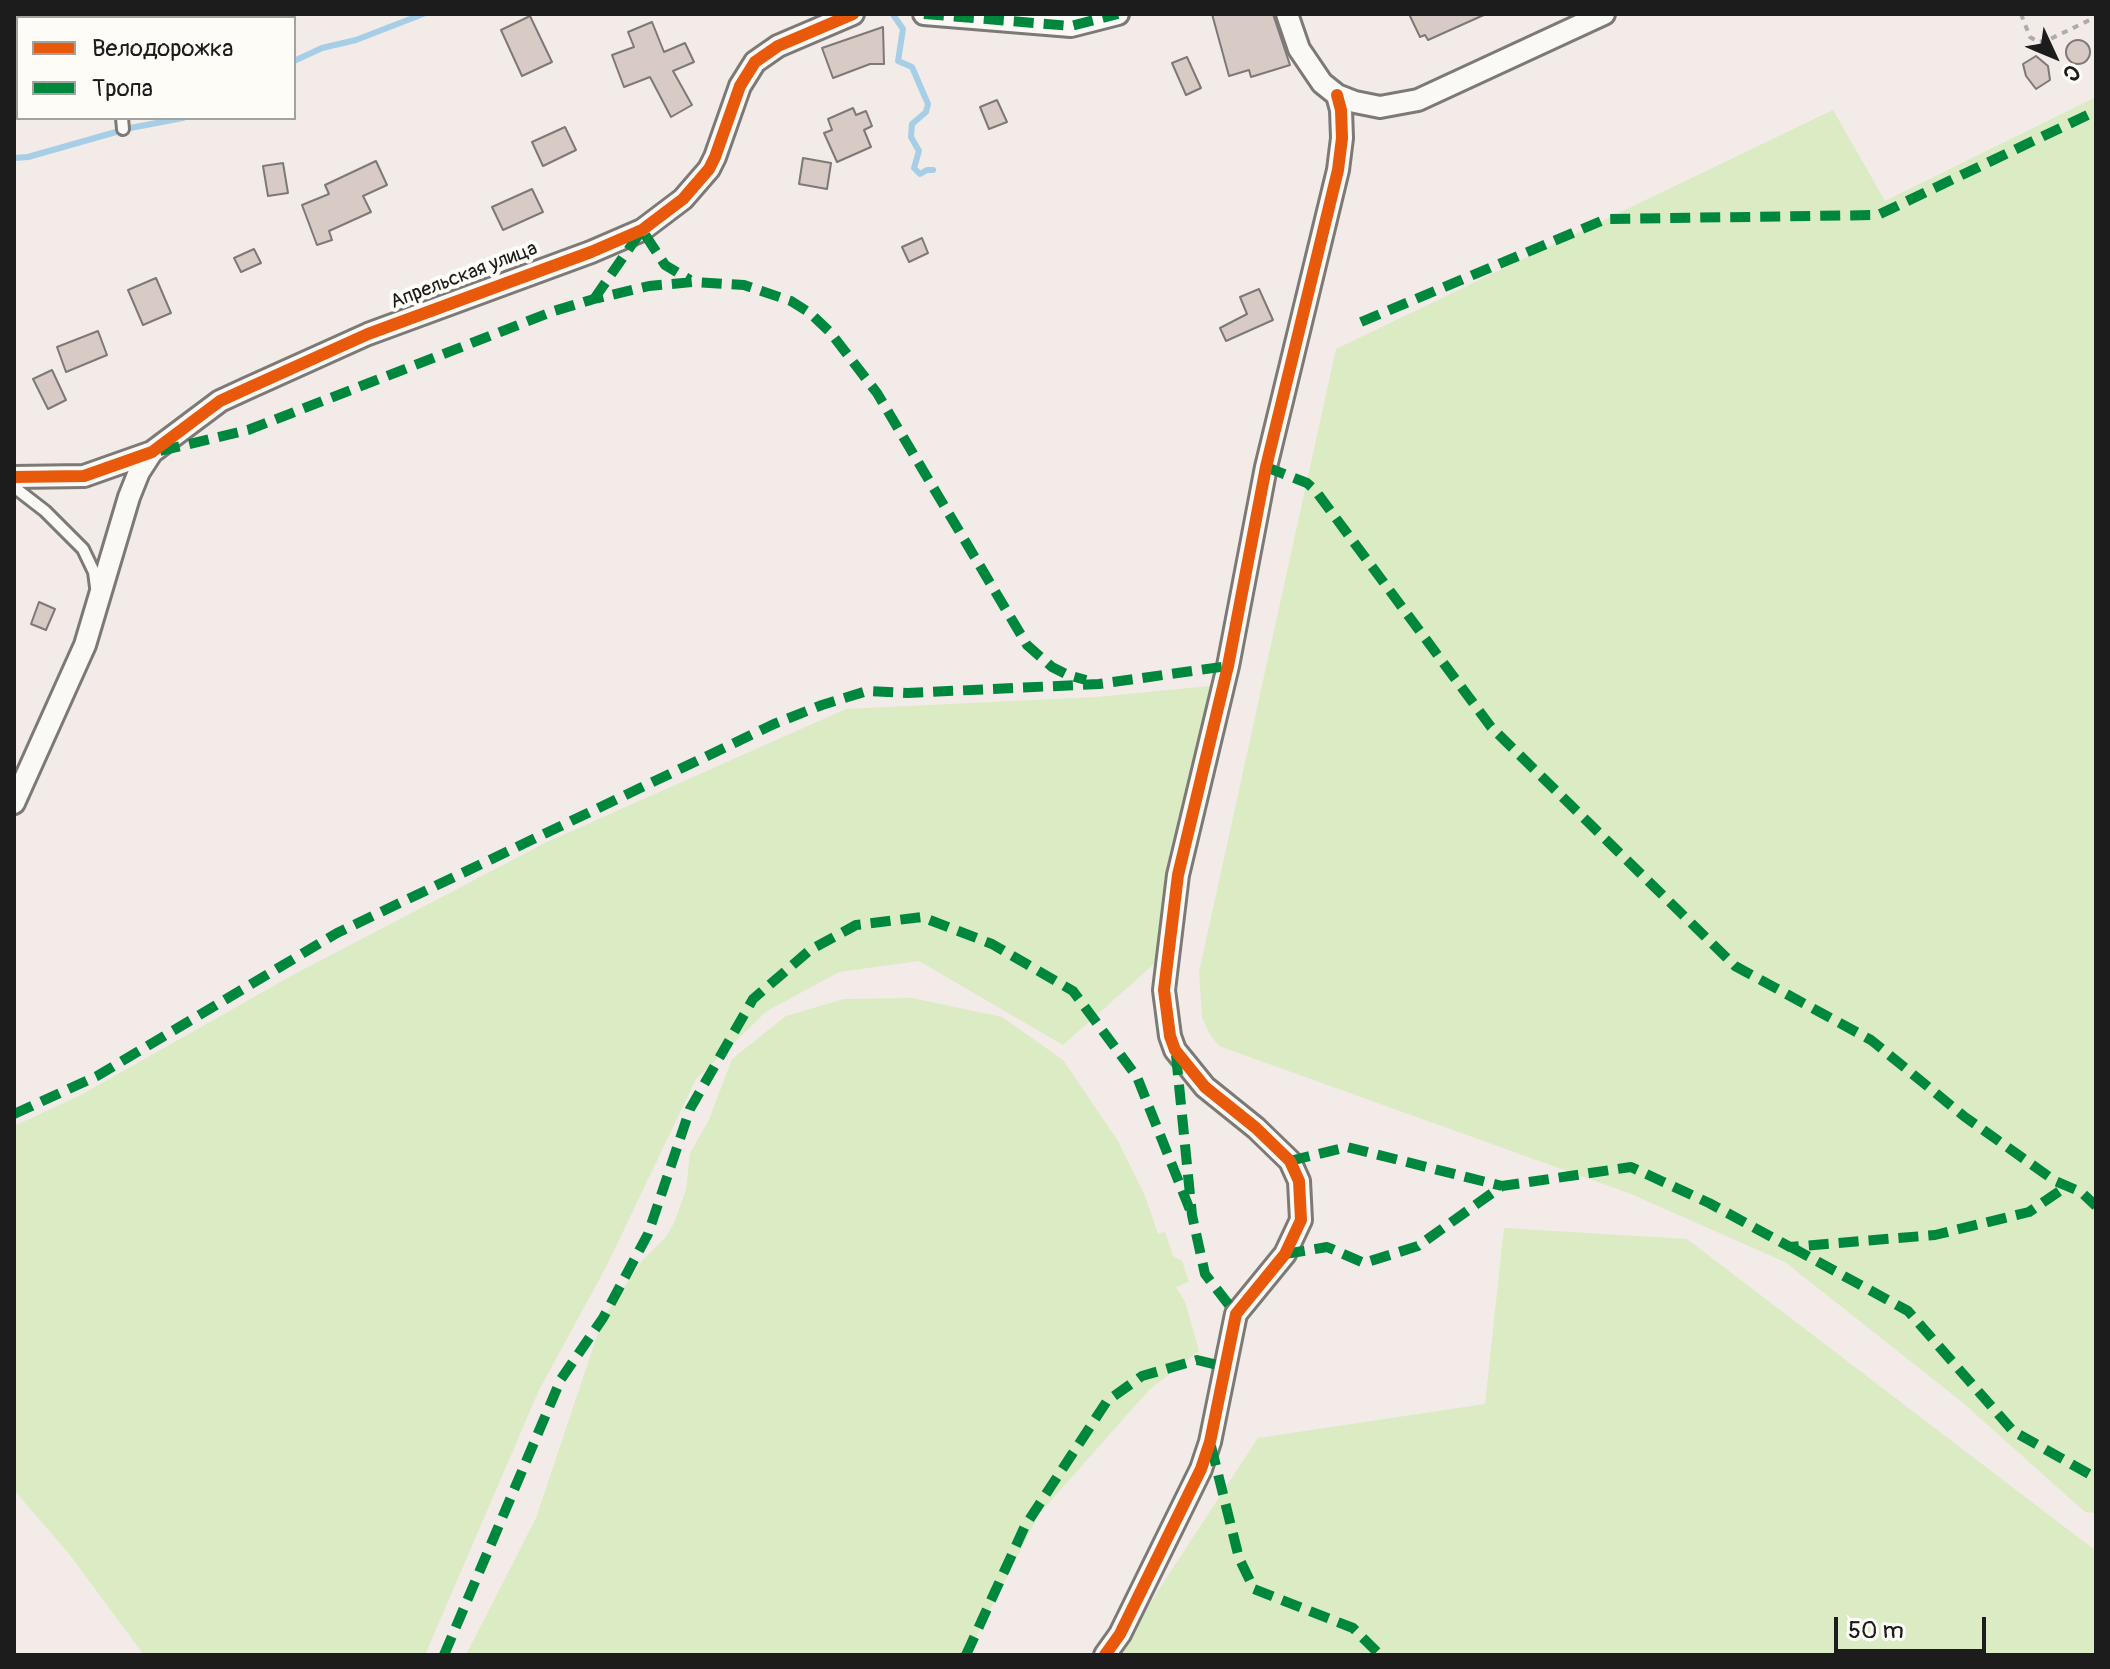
<!DOCTYPE html>
<meta charset="utf-8">
<style>
body{margin:0}
#map{position:relative;width:2110px;height:1669px;overflow:hidden;background:#f2ebe7;font-family:Pangolin,sans-serif}
canvas{display:block}
.frame{position:absolute;inset:0;border:16px solid #1c1c1c;pointer-events:none}
.legend{position:absolute;left:16px;top:16px;width:280px;height:104px;box-sizing:border-box;background:#fdfcf7;border:2px solid #a3a29f;margin:0;padding:10px 14px;list-style:none;font-size:24px;color:#1c1c1c}
.legend li{display:flex;align-items:center;gap:16px;height:40px}
.legend b{width:40px;border:2px solid #a3a29f}
.north{position:absolute;left:2014px;top:16px;width:80px;height:80px;-webkit-text-stroke:6px #fdfcf7;paint-order:stroke;rotate:134deg;font-size:22px;font-weight:700;line-height:32px;text-align:center;color:#1c1c1c}
.north::after{content:'';display:block;margin:auto;width:28px;height:36px;background:#1c1c1c;clip-path:polygon(50% 0,100% 100%,50% 72%,0 100%)}
.scale{position:absolute;left:1834px;top:1617px;width:152px;height:36px;box-sizing:border-box;border:4px solid #1c1c1c;border-top:0;padding-left:10px;font-size:24px;line-height:28px;white-space:nowrap;color:#1c1c1c;-webkit-text-stroke:6px #fdfcf7;paint-order:stroke}
</style>
<div id="map">
<canvas width="2110" height="1669"></canvas>
<div class="frame"></div>
<ul class="legend">
<li><b style="height:10px;background:#e8590c"></b>Велодорожка</li>
<li><b style="height:10px;background:#00873e"></b>Тропа</li>
</ul>
<div class="north">С</div>
<div class="scale">50 m</div>
</div>
<script>
const ctx = document.querySelector('canvas').getContext('2d');
ctx.lineJoin = 'round';
function fillPath(path, color) {
  ctx.fillStyle = color;
  ctx.fill(path, 'evenodd');
}
function toPath(rows) {
  const path = new Path2D();
  for (const r of rows) {
    if (r.length === 3) {
      path.moveTo(r[0] + r[2], r[1]);
      path.arc(r[0], r[1], r[2], 0, 2 * Math.PI);
      continue;
    }
    path.moveTo(r[0], r[1]);
    for (let i = 2; i < r.length; i += 2) path.lineTo(r[i], r[i + 1]);
  }
  return path;
}
function strokePath(path, color, width, dash) {
  ctx.strokeStyle = color;
  ctx.lineWidth = width;
  ctx.lineCap = dash ? 'butt' : 'round';
  ctx.setLineDash(dash || []);
  ctx.stroke(path);
}
function write(font, color, halo, rows, align = 'center') {
  ctx.font = font + ' Pangolin,sans-serif';
  ctx.lineWidth = 8;
  ctx.setLineDash([]);
  ctx.textBaseline = 'middle';
  ctx.strokeStyle = halo;
  ctx.fillStyle = color;
  for (const [text, x, y, turn = 0] of rows) {
    ctx.save();
    ctx.translate(x, y);
    ctx.rotate((+turn || 0) * Math.PI / 180);
    ctx.textAlign = isNaN(turn) ? turn : align;
    if (halo) ctx.strokeText(text, 0, 0);
    ctx.fillText(text, 0, 0);
    ctx.restore();
  }
}
const green = toPath([
 [2096,97,2096,1513,2085,1512,1962,1402,1785,1262,1631,1194,1219,1046,1209,1033,1202,1017,1199,972,1336,349,1833,110,1885,201],
 [1210,686,1154,964,1063,1045,919,961,839,972,767,1011,696,1079,606,1267,539,1390,425,1655,144,1655,70,1555,14,1490,14,1126,81,1095,291,976,547,842,846,709,1097,697],
 [912,998,1002,1017,1063,1060,1118,1141,1145,1196,1158,1234,1165,1232,1173,1256,1182,1261,1189,1282,1176,1287,1185,1302,1199,1351,1149,1390,1039,1514,967,1655,466,1655,536,1518,603,1318,642,1261,666,1237,674,1223,686,1190,690,1153,709,1120,732,1059,786,1016,844,999],
 [1504,1228,1687,1239,2096,1551,2096,1655,1116,1655,1258,1438,1485,1404]
]);
const stream = toPath([
 [894,16,903,29,898,61,912,67,928,104,926,112,912,124,911,137,919,151,914,168,920,174,927,170,933,170],
 [294,61,322,48,356,40,423,14],
 [14,158,28,157,130,128,183,118]
]);
const building = toPath([
 [1212,14,1273,14,1290,65,1251,77,1249,70,1229,76,1212,14],
 [1409,14,1486,14,1428,40,1425,35,1420,37,1409,14],
 [530,16,552,62,522,76,501,30,530,16],
 [652,22,664,52,685,43,694,62,673,71,692,105,671,117,650,77,624,87,612,55,634,47,628,32,652,22],
 [883,27,884,64,870,64,833,78,822,48,883,27],
 [2078,52,12],
 [2036,56,2048,66,2050,80,2036,89,2026,76,2023,64,2036,56],
 [1187,57,1201,88,1186,95,1172,63,1187,57],
 [997,100,1007,122,989,129,980,107,997,100],
 [853,108,856,115,866,111,872,126,864,130,871,147,837,162,824,133,832,130,828,119,853,108],
 [565,127,576,150,543,166,532,142,565,127],
 [803,158,831,163,827,189,799,184,803,158],
 [376,161,387,185,363,196,371,212,329,231,332,240,317,245,302,205,329,194,325,185,376,161],
 [283,163,288,193,268,196,263,166,283,163],
 [532,189,543,212,503,230,492,207,532,189],
 [922,238,928,253,909,262,902,247,922,238],
 [254,249,261,263,241,272,234,258,254,249],
 [156,278,171,313,143,325,128,290,156,278],
 [1259,289,1273,320,1226,341,1220,328,1247,314,1240,297,1259,289],
 [98,331,107,355,66,372,57,347,98,331],
 [52,370,66,400,48,409,33,379,52,370],
 [39,602,55,609,46,630,31,624,39,602]
]);
const path = toPath([
 [2021,14,2030,37,2038,42,2046,41,2096,17]
]);
const service = toPath([
 [125,14,125,18],
 [122,118,123,129],
 [14,487,45,511,83,549,94,572,96,587]
]);
const minor = toPath([
 [924,14,1071,26,1118,14],
 [1287,14,1299,49,1322,83,1337,95,1355,102,1380,107,1418,100,1604,14],
 [14,477,84,476,152,452,220,401,246,389,368,334,591,252,642,230,683,199,709,169,715,157,740,86,755,62,778,46,853,14],
 [14,803,85,645,129,497,139,472,152,452],
 [1105,1655,1120,1634,1201,1469,1210,1442,1236,1314,1285,1254,1301,1220,1299,1181,1290,1161,1256,1128,1205,1087,1175,1050,1170,1036,1164,990,1178,875,1228,666,1266,467,1338,170,1342,138,1341,110,1337,95]
]);
const quiet = toPath([
 [924,14,1071,26,1118,14],
 [594,299,642,230,665,265,690,280],
 [1361,322,1606,219,1878,215,2096,111],
 [160,451,248,430,554,311,594,299,649,286,693,282,744,285,791,301,810,313,830,332,877,393,1027,645,1052,667,1068,675,1086,680],
 [1266,467,1307,483,1315,490,1491,727,1735,966,1871,1040,1965,1117,2055,1181,2081,1192,2096,1206],
 [1176,1055,1192,1215,1205,1274,1236,1314],
 [14,1114,97,1076,337,933,774,724,822,705,867,691,907,693,1099,684,1228,666],
 [1290,1161,1347,1147,1502,1186],
 [1791,1247,1908,1311,2013,1431,2096,1478],
 [1285,1254,1327,1247,1364,1263,1418,1246,1502,1186,1631,1167,1709,1203,1790,1247,1935,1235,2029,1212,2067,1186],
 [1211,1446,1239,1558,1254,1589,1353,1628,1380,1655],
 [444,1655,561,1379,603,1318,648,1234,690,1109,753,999,810,950,856,925,922,917,992,944,1073,991,1137,1077,1192,1215],
 [966,1655,1025,1526,1107,1401,1142,1376,1197,1360,1226,1367]
]);
const cycleway = toPath([
 [14,477,84,476,152,452,220,401,246,389,368,334,591,252,642,230,683,199,709,169,715,157,740,86,755,62,778,46,853,14],
 [1105,1655,1120,1634,1201,1469,1210,1442,1236,1314,1285,1254,1301,1220,1299,1181,1290,1161,1256,1128,1205,1087,1175,1050,1170,1036,1164,990,1178,875,1228,666,1266,467,1338,170,1342,138,1341,110,1337,95]
]);
const streetNames = [
 ["Апрельская улица",464,276,-21]
];
fillPath(green, '#dbebc3');
strokePath(stream, '#a6cee6', 6);
fillPath(building, '#d8cac4');
strokePath(building, '#7c7977', 2);
strokePath(service, '#7c7977', 16);
strokePath(minor, '#7c7977', 26);
strokePath(path, '#aeacab', 4, [6, 6]);
strokePath(service, '#faf9f6', 10);
strokePath(minor, '#faf9f6', 20);
strokePath(quiet, '#00873e', 10, [20, 10]);
strokePath(cycleway, '#e8590c', 12);
write('20px', '#1c1c1c', '#fdfcf7', streetNames);
</script>
